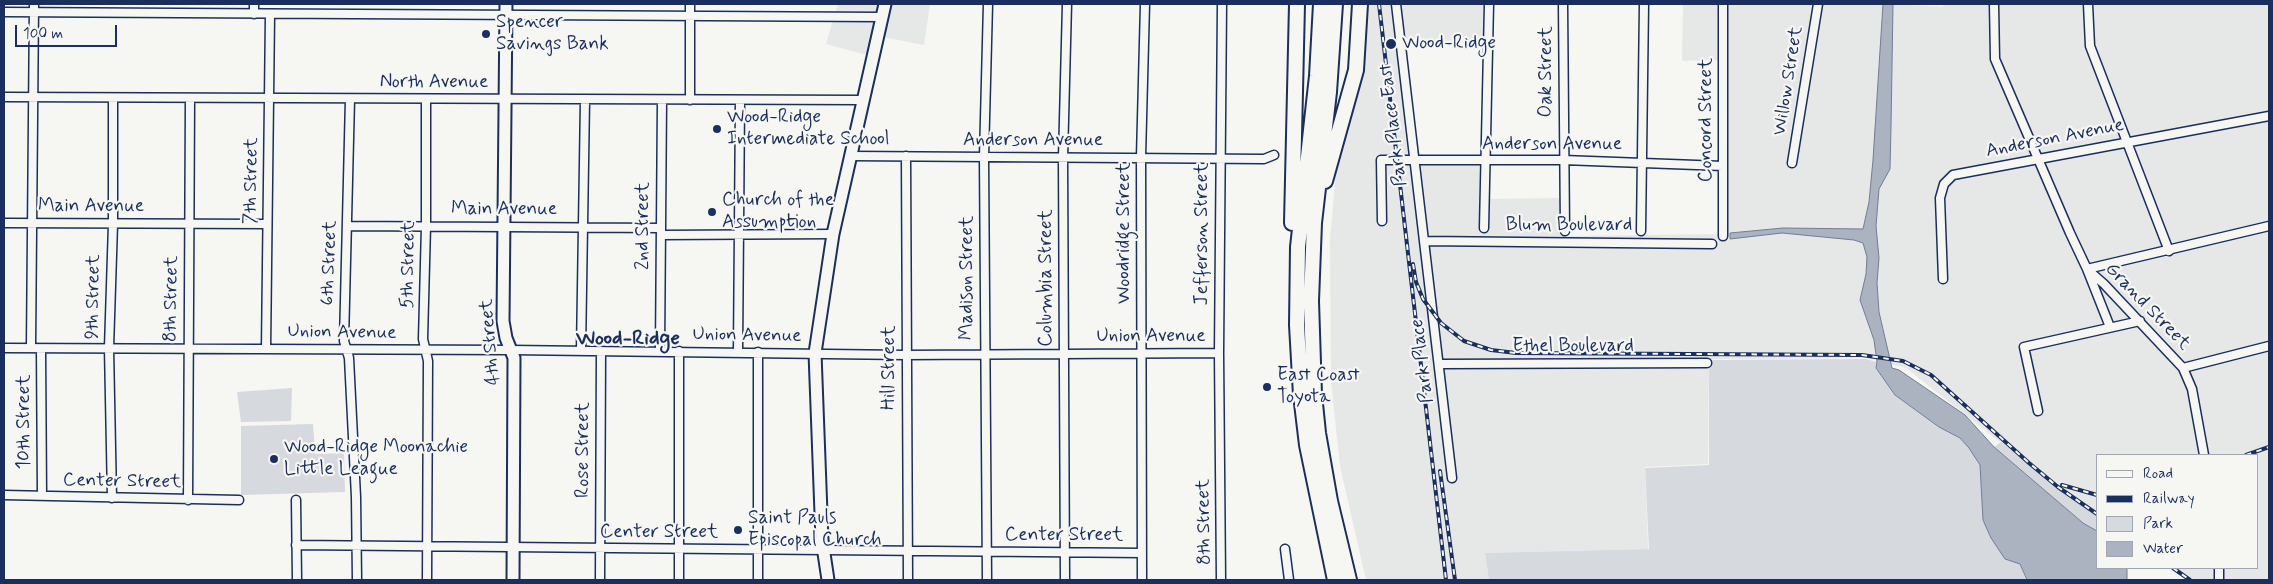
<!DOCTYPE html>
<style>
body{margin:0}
#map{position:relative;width:2273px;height:584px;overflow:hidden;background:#f6f6f2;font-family:Mynerve,sans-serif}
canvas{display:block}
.frame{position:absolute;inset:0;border:5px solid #1b2f5e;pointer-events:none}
.legend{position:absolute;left:2096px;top:454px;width:162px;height:115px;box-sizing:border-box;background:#f6f6f2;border:1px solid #9ea6b7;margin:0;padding:6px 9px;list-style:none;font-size:15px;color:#1b2f5e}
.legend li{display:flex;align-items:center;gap:10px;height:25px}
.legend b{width:25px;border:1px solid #9ea6b7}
.scale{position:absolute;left:15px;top:25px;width:102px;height:22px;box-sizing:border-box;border:2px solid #1b2f5e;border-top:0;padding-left:6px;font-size:15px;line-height:18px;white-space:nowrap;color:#1b2f5e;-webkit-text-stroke:4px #f6f6f2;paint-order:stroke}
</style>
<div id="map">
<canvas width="2273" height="584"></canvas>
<div class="frame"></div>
<ul class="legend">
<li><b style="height:6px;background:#f6f6f2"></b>Road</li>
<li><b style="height:6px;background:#1b2f5e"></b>Railway</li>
<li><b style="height:14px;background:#d6d9dd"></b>Park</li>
<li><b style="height:14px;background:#abb2c0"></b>Water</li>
</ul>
<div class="scale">100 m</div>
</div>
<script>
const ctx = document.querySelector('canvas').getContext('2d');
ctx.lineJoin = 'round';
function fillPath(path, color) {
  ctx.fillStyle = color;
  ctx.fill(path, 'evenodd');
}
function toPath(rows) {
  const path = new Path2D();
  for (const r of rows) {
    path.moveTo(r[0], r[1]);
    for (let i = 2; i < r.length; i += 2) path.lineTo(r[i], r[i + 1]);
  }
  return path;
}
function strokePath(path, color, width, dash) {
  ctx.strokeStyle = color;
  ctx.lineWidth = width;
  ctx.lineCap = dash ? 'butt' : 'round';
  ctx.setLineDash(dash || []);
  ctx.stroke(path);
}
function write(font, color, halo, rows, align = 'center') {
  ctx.font = font + ' Mynerve,sans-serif';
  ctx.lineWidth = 4.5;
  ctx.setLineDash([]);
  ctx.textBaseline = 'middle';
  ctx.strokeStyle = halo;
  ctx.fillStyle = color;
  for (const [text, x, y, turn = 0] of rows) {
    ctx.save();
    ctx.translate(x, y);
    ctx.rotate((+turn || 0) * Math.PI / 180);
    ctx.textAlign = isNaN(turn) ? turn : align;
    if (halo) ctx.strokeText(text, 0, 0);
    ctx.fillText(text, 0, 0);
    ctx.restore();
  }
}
const built = toPath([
 [838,4,930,4,924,45,873,35,867,55,826,44],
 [1368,4,1488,4,1488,40,1401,43,1414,159,1485,160,1485,199,1565,198,1568,236,1723,234,1722,60,1682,61,1683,4,1894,4,1943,7,1944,4,2269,4,2269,580,2188,580,2170,568,2257,568,2257,455,2097,455,2097,516,2035,470,1906,368,1866,358,1709,359,1708,464,1645,467,1648,549,1485,553,1489,580,1366,580,1340,466,1331,381,1330,240,1336,171]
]);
const green = toPath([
 [1866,359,1877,362,1876,368,1895,395,1939,427,1960,438,1969,448,1980,465,1983,520,1991,538,2005,559,2020,564,2026,580,1489,580,1485,553,1649,549,1645,468,1709,465,1709,360],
 [292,388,291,421,241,422,237,392],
 [313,424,315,454,344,453,345,492,241,495,241,426],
 [2001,442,2097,517,2097,531,2083,523,1994,447]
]);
const water = toPath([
 [1883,4,1893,4,1891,126,1890,169,1879,189,1876,226,1879,258,1877,283,1879,312,1892,368,1899,370,1965,415,1994,447,2083,523,2097,531,2097,568,2127,568,2127,580,2027,580,2020,564,2005,559,1991,538,1983,520,1980,465,1969,448,1960,438,1939,427,1895,395,1876,368,1877,362,1874,340,1860,300,1866,274,1867,257,1863,243,1854,240,1782,233,1730,239,1730,233,1783,228,1863,229,1869,202,1873,160,1883,4]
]);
const street = toPath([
 [254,4,254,14],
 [690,4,690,100],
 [1396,4,1452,478],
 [1563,4,1565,231],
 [1723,4,1723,236],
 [1994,4,1995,59,2070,233,2087,269,2104,284,2183,368,2192,389,2204,455],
 [2088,4,2090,46,2169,251],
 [4,12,882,17],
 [4,97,863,100],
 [350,99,344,341,349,358,356,497,357,580],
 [426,100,426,226,423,339,428,361,427,580],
 [851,156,1264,159,1274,155],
 [906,156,908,580],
 [1792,163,1818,4],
 [1382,221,1381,160,1563,160,1723,166],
 [4,223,267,224],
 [348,226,661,228],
 [1484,228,1489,4],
 [1641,231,1644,4],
 [661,235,833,234],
 [1425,241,1712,244],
 [1943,279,1940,198,1944,184,1953,175,2269,116],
 [2110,327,2087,269,2269,226],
 [31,347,34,4],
 [4,348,511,350,906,355,1219,353],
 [41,349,42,496],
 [266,349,270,15],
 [581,351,585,100],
 [660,351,662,100],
 [738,352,740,101],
 [758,352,758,580],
 [1440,364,1707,363],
 [2183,368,2269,346],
 [2038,411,2024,347,2140,321],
 [4,495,239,500],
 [112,498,109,348,113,224,113,98],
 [188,500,190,99],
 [296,500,297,580],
 [296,545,1142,553],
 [1285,549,1289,580],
 [600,580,601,351],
 [679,580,679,351],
 [987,580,984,157,988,4],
 [1065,580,1063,158,1067,4],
 [1142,580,1141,157,1145,4],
 [1221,580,1219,353,1222,4],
 [2219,580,2219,568]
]);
const secondary = toPath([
 [506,4,503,321,506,338,514,358,513,580],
 [828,580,822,540,815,353,833,234,885,4]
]);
const highway = toPath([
 [1321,4,1317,76,1298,247,1297,325,1301,395,1307,445,1335,580],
 [1335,4,1329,92,1314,223,1311,301,1314,394,1318,433,1330,501,1349,580],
 [1325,181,1356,70,1360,4],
 [1292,223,1297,4]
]);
const rail = toPath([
 [1379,4,1446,580],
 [1413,264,1416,282,1423,299,1441,323,1464,341,1491,350,1516,353,1862,355,1903,361,1931,375,2029,463,2058,487,2097,514],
 [2246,455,2269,447],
 [1440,471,1455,580],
 [2062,485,2097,495],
 [2173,568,2190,580]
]);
const markers = [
 [486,34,5,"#1b2f5e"],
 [1391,44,6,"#1b2f5e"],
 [717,129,5,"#1b2f5e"],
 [712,212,5,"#1b2f5e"],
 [1267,387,5,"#1b2f5e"],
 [274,459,5,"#1b2f5e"],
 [738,530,5,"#1b2f5e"]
];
const poiNames = [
 ["Spencer",496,23],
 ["Savings Bank",496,45],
 ["Wood-Ridge",1402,44],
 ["Wood-Ridge",727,118],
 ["Intermediate School",727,140],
 ["Church of the",722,201],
 ["Assumption",722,223],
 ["East Coast",1277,376],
 ["Toyota",1277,398],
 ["Wood-Ridge Moonachie",284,448],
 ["Little League",284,470],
 ["Saint Pauls",748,519],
 ["Episcopal Church",748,541]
];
const streetNames = [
 ["Oak Street",1547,72,-90],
 ["Willow Street",1789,81,-81],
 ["North Avenue",434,83],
 ["Concord Street",1707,120,-90],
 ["Park Place East",1394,125,-97],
 ["Anderson Avenue",2055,139,-11],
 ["Anderson Avenue",1033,141],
 ["Anderson Avenue",1552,145],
 ["7th Street",252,181,-89],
 ["Main Avenue",91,207],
 ["Main Avenue",504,210],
 ["2nd Street",644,226,-90],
 ["Blum Boulevard",1569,226],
 ["Woodridge Street",1125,233,-90],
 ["Jefferson Street",1203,234,-90],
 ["6th Street",330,263,-88],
 ["5th Street",409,265,-89],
 ["Madison Street",968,278,-90],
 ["Columbia Street",1047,278,-90],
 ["9th Street",94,297,-89],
 ["8th Street",172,299,-89],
 ["Grand Street",2147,307,46],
 ["Union Avenue",342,333,1],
 ["Union Avenue",747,336,1],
 ["Union Avenue",1151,337],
 ["4th Street",491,342,-95],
 ["Ethel Boulevard",1573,347],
 ["Park Place",1423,361,-97],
 ["Hill Street",890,368,-90],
 ["10th Street",25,422,-90],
 ["Rose Street",584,450,-90],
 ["Center Street",122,482,1],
 ["8th Street",1205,522,-91],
 ["Center Street",659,533],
 ["Center Street",1064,536]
];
const quarterNames = [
 ["Wood-Ridge",628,340]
];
fillPath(built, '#e6e7e7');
fillPath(green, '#d6d9dd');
fillPath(water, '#abb2c0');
strokePath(water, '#717e99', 1);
strokePath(street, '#1b2f5e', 11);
strokePath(secondary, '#1b2f5e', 15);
strokePath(highway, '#1b2f5e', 18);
strokePath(street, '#f6f6f2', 8);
strokePath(secondary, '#f6f6f2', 11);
strokePath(highway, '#f6f6f2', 14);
strokePath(rail, '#1b2f5e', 4);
strokePath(rail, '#f6f6f2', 2, [5.5]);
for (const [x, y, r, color] of markers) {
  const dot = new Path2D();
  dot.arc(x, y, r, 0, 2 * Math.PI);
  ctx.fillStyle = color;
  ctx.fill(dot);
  strokePath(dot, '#f6f6f2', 2);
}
write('19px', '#1b2f5e', '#f6f6f2', poiNames, 'left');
write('19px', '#1b2f5e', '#f6f6f2', streetNames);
write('bold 21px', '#1b2f5e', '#f6f6f2', quarterNames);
</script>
